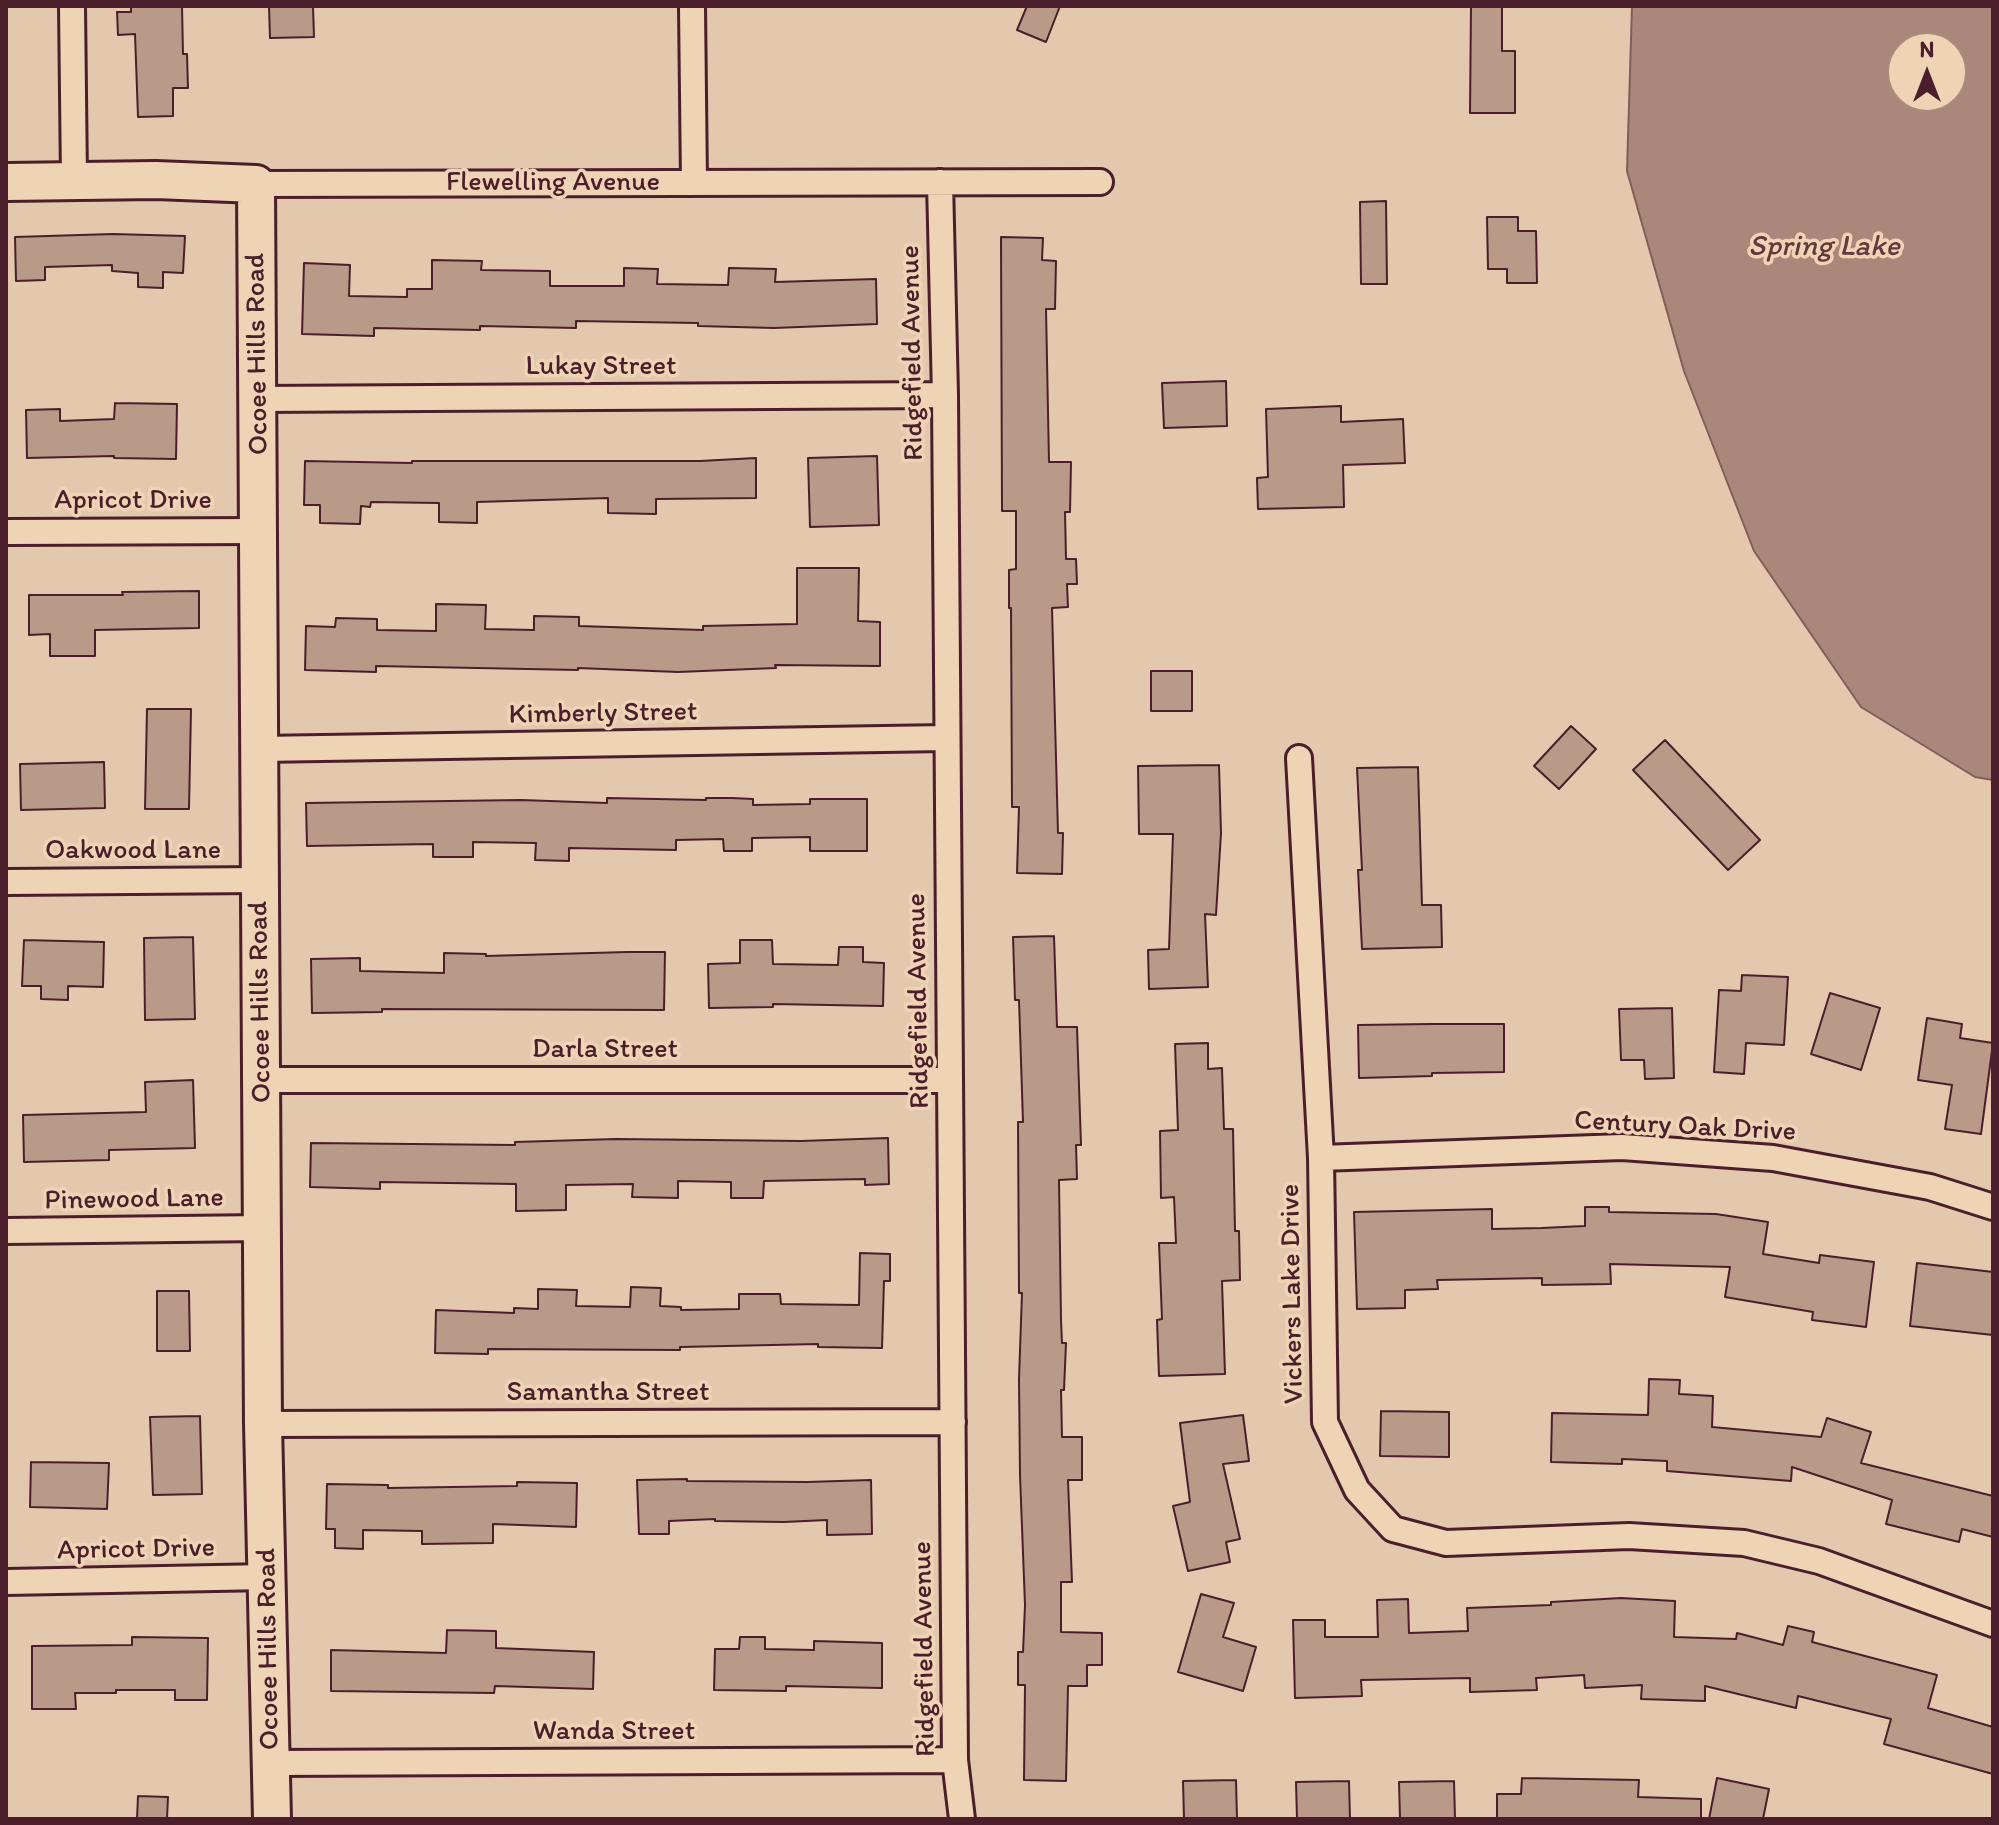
<!DOCTYPE html>
<style>
body{margin:0}
#map{position:relative;width:1999px;height:1825px;overflow:hidden;background:#e4c8ad;font-family:Itim,sans-serif}
canvas{display:block}
.frame{position:absolute;inset:0;border:8px solid #4a1f2b;pointer-events:none}
.north{position:absolute;left:1887px;top:32px;width:80px;height:80px;box-sizing:border-box;background:#eed3b5;border:2px solid #ac8b7e;border-radius:50%;rotate:0deg;font-size:22px;font-weight:700;line-height:32px;text-align:center;color:#4a1f2b}
.north::after{content:'';display:block;margin:auto;width:28px;height:36px;background:#4a1f2b;clip-path:polygon(50% 0,100% 100%,50% 72%,0 100%)}
</style>
<div id="map">
<canvas width="1999" height="1825"></canvas>
<div class="frame"></div>
<div class="north">N</div>
</div>
<script>
const ctx = document.querySelector('canvas').getContext('2d');
ctx.lineJoin = 'round';
function fillPath(path, color) {
  ctx.fillStyle = color;
  ctx.fill(path, 'evenodd');
}
function toPath(rows) {
  const path = new Path2D();
  for (const r of rows) {
    path.moveTo(r[0], r[1]);
    for (let i = 2; i < r.length; i += 2) path.lineTo(r[i], r[i + 1]);
  }
  return path;
}
function strokePath(path, color, width, dash) {
  ctx.strokeStyle = color;
  ctx.lineWidth = width;
  ctx.lineCap = dash ? 'butt' : 'round';
  ctx.setLineDash(dash || []);
  ctx.stroke(path);
}
function write(font, color, halo, rows, align = 'center') {
  ctx.font = font + ' Itim,sans-serif';
  ctx.lineWidth = 7;
  ctx.setLineDash([]);
  ctx.textBaseline = 'middle';
  ctx.strokeStyle = halo;
  ctx.fillStyle = color;
  for (const [text, x, y, turn = 0] of rows) {
    ctx.save();
    ctx.translate(x, y);
    ctx.rotate((+turn || 0) * Math.PI / 180);
    ctx.textAlign = isNaN(turn) ? turn : align;
    if (halo) ctx.strokeText(text, 0, 0);
    ctx.fillText(text, 0, 0);
    ctx.restore();
  }
}
const water = toPath([
 [1632,6,1993,6,1993,780,1975,777,1861,707,1754,551,1684,371,1627,171,1632,6],
 [1903,48,1951,48,1951,96,1903,96,1903,48]
]);
const building = toPath([
 [131,6,182,6,183,54,187,54,188,88,173,88,173,116,138,117,135,34,118,35,117,12,131,12,131,6],
 [269,6,313,6,314,37,270,38,269,6],
 [1027,6,1060,6,1046,42,1017,30,1027,6],
 [1471,6,1502,6,1502,51,1515,51,1515,113,1470,113,1471,6],
 [1386,201,1387,284,1361,284,1360,202,1386,201],
 [1487,217,1518,217,1518,231,1536,231,1537,283,1507,283,1507,269,1488,269,1487,217],
 [113,234,185,236,183,273,163,272,163,288,138,287,138,273,112,271,112,265,45,267,45,280,16,281,15,237,113,234],
 [1001,237,1043,238,1042,260,1056,261,1055,309,1046,309,1049,462,1071,462,1070,512,1065,512,1066,559,1076,559,1077,584,1067,584,1068,607,1052,608,1058,833,1063,833,1062,874,1017,873,1019,807,1012,807,1011,608,1009,608,1009,570,1016,569,1016,511,1002,511,1001,237],
 [432,260,482,261,481,270,550,271,550,286,624,286,624,268,658,269,657,284,728,285,729,268,776,269,775,282,876,279,877,324,774,328,698,326,698,323,576,321,576,328,480,326,480,330,374,328,374,336,302,334,304,263,350,265,349,296,407,297,407,289,432,289,432,260],
 [1226,381,1227,426,1164,428,1162,383,1226,381],
 [115,403,177,404,176,459,114,458,114,456,27,458,26,410,60,409,60,421,114,419,115,403],
 [1341,406,1341,422,1403,419,1405,463,1343,465,1344,507,1258,509,1257,478,1268,477,1266,409,1341,406],
 [877,456,879,525,810,527,808,458,877,456],
 [756,458,756,498,656,499,656,514,608,513,608,498,477,502,477,523,439,522,439,503,371,502,370,507,361,506,360,524,320,523,320,505,304,505,305,461,412,463,412,461,700,461,756,458],
 [797,568,859,568,858,621,880,622,880,666,775,665,776,668,678,672,578,668,578,670,376,666,376,672,305,670,306,626,335,627,336,618,377,619,377,630,436,631,436,604,486,605,485,629,534,630,534,616,579,617,579,626,703,630,703,626,797,624,797,568],
 [199,591,199,628,95,630,95,656,50,656,50,634,29,635,29,595,123,595,122,592,199,591],
 [1151,671,1192,671,1192,711,1151,711,1151,671],
 [147,709,191,709,189,809,145,809,147,709],
 [1571,726,1596,749,1559,789,1534,766,1571,726],
 [1665,740,1760,840,1728,870,1633,770,1665,740],
 [104,762,105,808,21,810,20,764,104,762],
 [1219,765,1221,833,1216,915,1205,914,1208,987,1149,989,1148,950,1169,949,1173,834,1139,834,1138,766,1219,765],
 [1418,767,1422,905,1441,905,1442,947,1362,949,1358,870,1362,870,1357,768,1418,767],
 [607,798,706,800,706,798,732,798,753,799,753,805,810,804,810,799,867,799,867,851,810,851,810,837,752,838,752,851,724,851,723,839,676,840,676,850,569,848,569,861,535,860,536,843,473,842,473,857,433,857,433,844,307,846,306,803,521,800,607,803,607,798],
 [1054,936,1057,1027,1077,1027,1081,1145,1076,1145,1077,1179,1059,1180,1061,1320,1062,1343,1066,1343,1064,1390,1061,1390,1062,1437,1082,1437,1082,1480,1068,1480,1072,1582,1061,1582,1061,1632,1102,1633,1102,1665,1087,1665,1087,1686,1068,1686,1066,1781,1024,1780,1025,1685,1018,1685,1018,1652,1023,1652,1025,1605,1020,1475,1019,1379,1022,1293,1019,1293,1018,1122,1023,1122,1019,1000,1015,1000,1013,937,1054,936],
 [193,937,195,1019,145,1020,144,938,193,937],
 [24,940,104,942,103,987,68,986,68,1000,41,999,41,986,22,986,24,940],
 [740,940,772,940,773,964,838,965,839,947,863,947,863,962,884,963,883,1006,773,1004,773,1007,709,1008,708,964,740,963,740,940],
 [627,952,665,952,664,1010,382,1009,382,1012,312,1013,311,959,360,958,360,971,444,973,444,953,486,954,486,956,627,952],
 [1742,975,1788,977,1784,1045,1746,1043,1744,1074,1714,1072,1719,990,1741,991,1742,975],
 [1830,993,1880,1008,1861,1070,1811,1054,1830,993],
 [1672,1008,1674,1078,1645,1079,1644,1060,1621,1060,1619,1009,1672,1008],
 [1927,1018,1962,1024,1960,1038,1993,1043,1981,1134,1945,1129,1952,1085,1918,1080,1927,1018],
 [1431,1024,1504,1024,1504,1072,1432,1073,1432,1076,1359,1078,1358,1025,1431,1024],
 [1208,1043,1208,1069,1222,1068,1224,1129,1233,1129,1235,1231,1239,1231,1240,1280,1222,1281,1225,1374,1159,1376,1157,1320,1162,1319,1159,1243,1176,1243,1174,1197,1161,1198,1160,1131,1178,1130,1175,1044,1208,1043],
 [193,1080,195,1148,109,1150,109,1160,24,1162,23,1115,146,1112,145,1082,193,1080],
 [888,1138,889,1184,865,1185,865,1179,764,1181,763,1198,731,1198,731,1182,678,1181,678,1198,632,1197,633,1184,566,1185,566,1210,516,1211,516,1184,380,1182,380,1189,310,1187,311,1143,515,1145,515,1142,616,1139,801,1141,888,1138],
 [1585,1207,1609,1207,1609,1212,1716,1214,1768,1222,1763,1254,1819,1263,1820,1255,1874,1262,1866,1327,1812,1320,1813,1312,1725,1297,1730,1267,1610,1264,1611,1284,1542,1285,1542,1278,1437,1280,1438,1289,1405,1290,1405,1308,1357,1309,1354,1212,1492,1209,1492,1229,1541,1228,1585,1226,1585,1207],
 [860,1253,890,1254,890,1281,884,1281,882,1348,818,1347,818,1344,680,1347,680,1350,488,1349,488,1354,435,1353,436,1310,514,1313,514,1308,538,1309,538,1289,577,1290,576,1306,630,1307,631,1287,661,1288,660,1306,681,1307,681,1310,739,1309,739,1294,780,1294,781,1304,859,1305,860,1253],
 [1917,1263,1993,1272,1993,1335,1910,1326,1917,1263],
 [157,1291,189,1291,190,1351,157,1351,157,1291],
 [1649,1379,1680,1380,1679,1394,1713,1396,1712,1427,1821,1437,1827,1418,1871,1432,1861,1463,1993,1496,1993,1537,1962,1529,1959,1542,1886,1524,1892,1500,1792,1467,1791,1481,1667,1471,1667,1461,1622,1459,1622,1464,1551,1462,1552,1413,1648,1415,1649,1379],
 [1381,1411,1449,1412,1449,1457,1380,1456,1381,1411],
 [1243,1415,1249,1461,1223,1464,1240,1539,1226,1542,1230,1562,1188,1571,1173,1506,1190,1502,1180,1423,1243,1415],
 [200,1416,202,1494,153,1495,150,1417,200,1416],
 [31,1462,109,1463,107,1509,30,1507,31,1462],
 [687,1479,687,1481,807,1482,871,1480,872,1534,827,1535,827,1520,784,1522,715,1521,715,1519,669,1521,669,1534,639,1534,637,1480,687,1479],
 [517,1482,577,1483,576,1527,493,1524,493,1543,422,1544,422,1531,363,1530,363,1549,335,1548,335,1529,326,1529,327,1484,388,1485,388,1488,517,1486,517,1482],
 [1201,1594,1234,1603,1223,1637,1256,1647,1243,1691,1178,1672,1201,1594],
 [1621,1598,1675,1601,1674,1637,1736,1639,1737,1633,1783,1645,1788,1626,1814,1632,1812,1642,1937,1675,1928,1708,1993,1727,1993,1774,1884,1744,1891,1719,1798,1696,1796,1708,1705,1686,1705,1701,1641,1699,1642,1685,1585,1688,1584,1675,1536,1678,1537,1690,1470,1692,1470,1678,1361,1680,1362,1696,1295,1698,1293,1620,1325,1620,1325,1637,1378,1637,1377,1600,1408,1599,1409,1633,1468,1631,1467,1608,1551,1605,1551,1602,1621,1598],
 [447,1630,496,1631,496,1648,594,1652,593,1689,495,1686,494,1693,331,1691,331,1650,446,1653,447,1630],
 [132,1637,208,1638,207,1700,175,1700,175,1690,116,1690,116,1693,75,1693,76,1709,32,1709,32,1646,132,1645,132,1637],
 [740,1637,765,1637,765,1649,814,1650,814,1641,882,1643,882,1688,786,1686,786,1691,714,1690,715,1649,739,1649,740,1637],
 [1522,1778,1639,1780,1638,1797,1701,1799,1701,1819,1497,1819,1497,1794,1521,1794,1522,1778],
 [1717,1778,1769,1789,1763,1819,1709,1819,1717,1778],
 [1236,1780,1237,1819,1184,1819,1183,1781,1236,1780],
 [1349,1781,1350,1819,1297,1819,1296,1782,1349,1781],
 [1454,1781,1455,1819,1400,1819,1399,1782,1454,1781],
 [138,1796,168,1797,167,1819,137,1819,138,1796]
]);
const street = toPath([
 [72,6,74,180],
 [692,6,694,183],
 [940,182,945,395,955,1760,962,1819],
 [256,184,1100,182],
 [258,399,945,395],
 [6,532,260,531],
 [260,749,946,738],
 [1299,758,1321,1158,1325,1422,1357,1490,1393,1529,1446,1543,1629,1536,1744,1543,1819,1561,1993,1624],
 [6,882,260,880],
 [262,1080,949,1080],
 [1321,1158,1622,1147,1773,1158,1930,1187,1993,1207],
 [6,1231,264,1228],
 [263,1424,953,1422],
 [6,1582,268,1577],
 [272,1763,955,1760]
]);
const secondary = toPath([
 [6,182,156,180,256,184,263,1424,272,1819]
]);
const streetNames = [
 ["Flewelling Avenue",553,183],
 ["Ridgefield Avenue",913,353,-91],
 ["Ocoee Hills Road",258,354,-91],
 ["Lukay Street",601,367],
 ["Apricot Drive",133,501],
 ["Kimberly Street",603,714,-1],
 ["Oakwood Lane",133,851],
 ["Ridgefield Avenue",919,1001,-91],
 ["Ocoee Hills Road",261,1002,-91],
 ["Darla Street",605,1050],
 ["Century Oak Drive",1685,1127,3],
 ["Pinewood Lane",134,1200,-1],
 ["Vickers Lake Drive",1293,1294,-91],
 ["Samantha Street",608,1393],
 ["Apricot Drive",136,1550,-1],
 ["Ocoee Hills Road",269,1649,-91],
 ["Ridgefield Avenue",925,1649,-91],
 ["Wanda Street",614,1732]
];
const waterNames = [
 ["Spring Lake",1824,247]
];
fillPath(water, '#a9877b');
strokePath(water, '#835d5b', 2);
fillPath(building, '#b99988');
strokePath(building, '#4a1f2b', 2);
strokePath(street, '#4a1f2b', 30);
strokePath(secondary, '#4a1f2b', 42);
strokePath(street, '#eed3b5', 24);
strokePath(secondary, '#eed3b5', 36);
write('28px', '#4a1f2b', '#eed3b5', streetNames);
write('italic 30px', '#62393f', '#eed3b5', waterNames);
</script>
